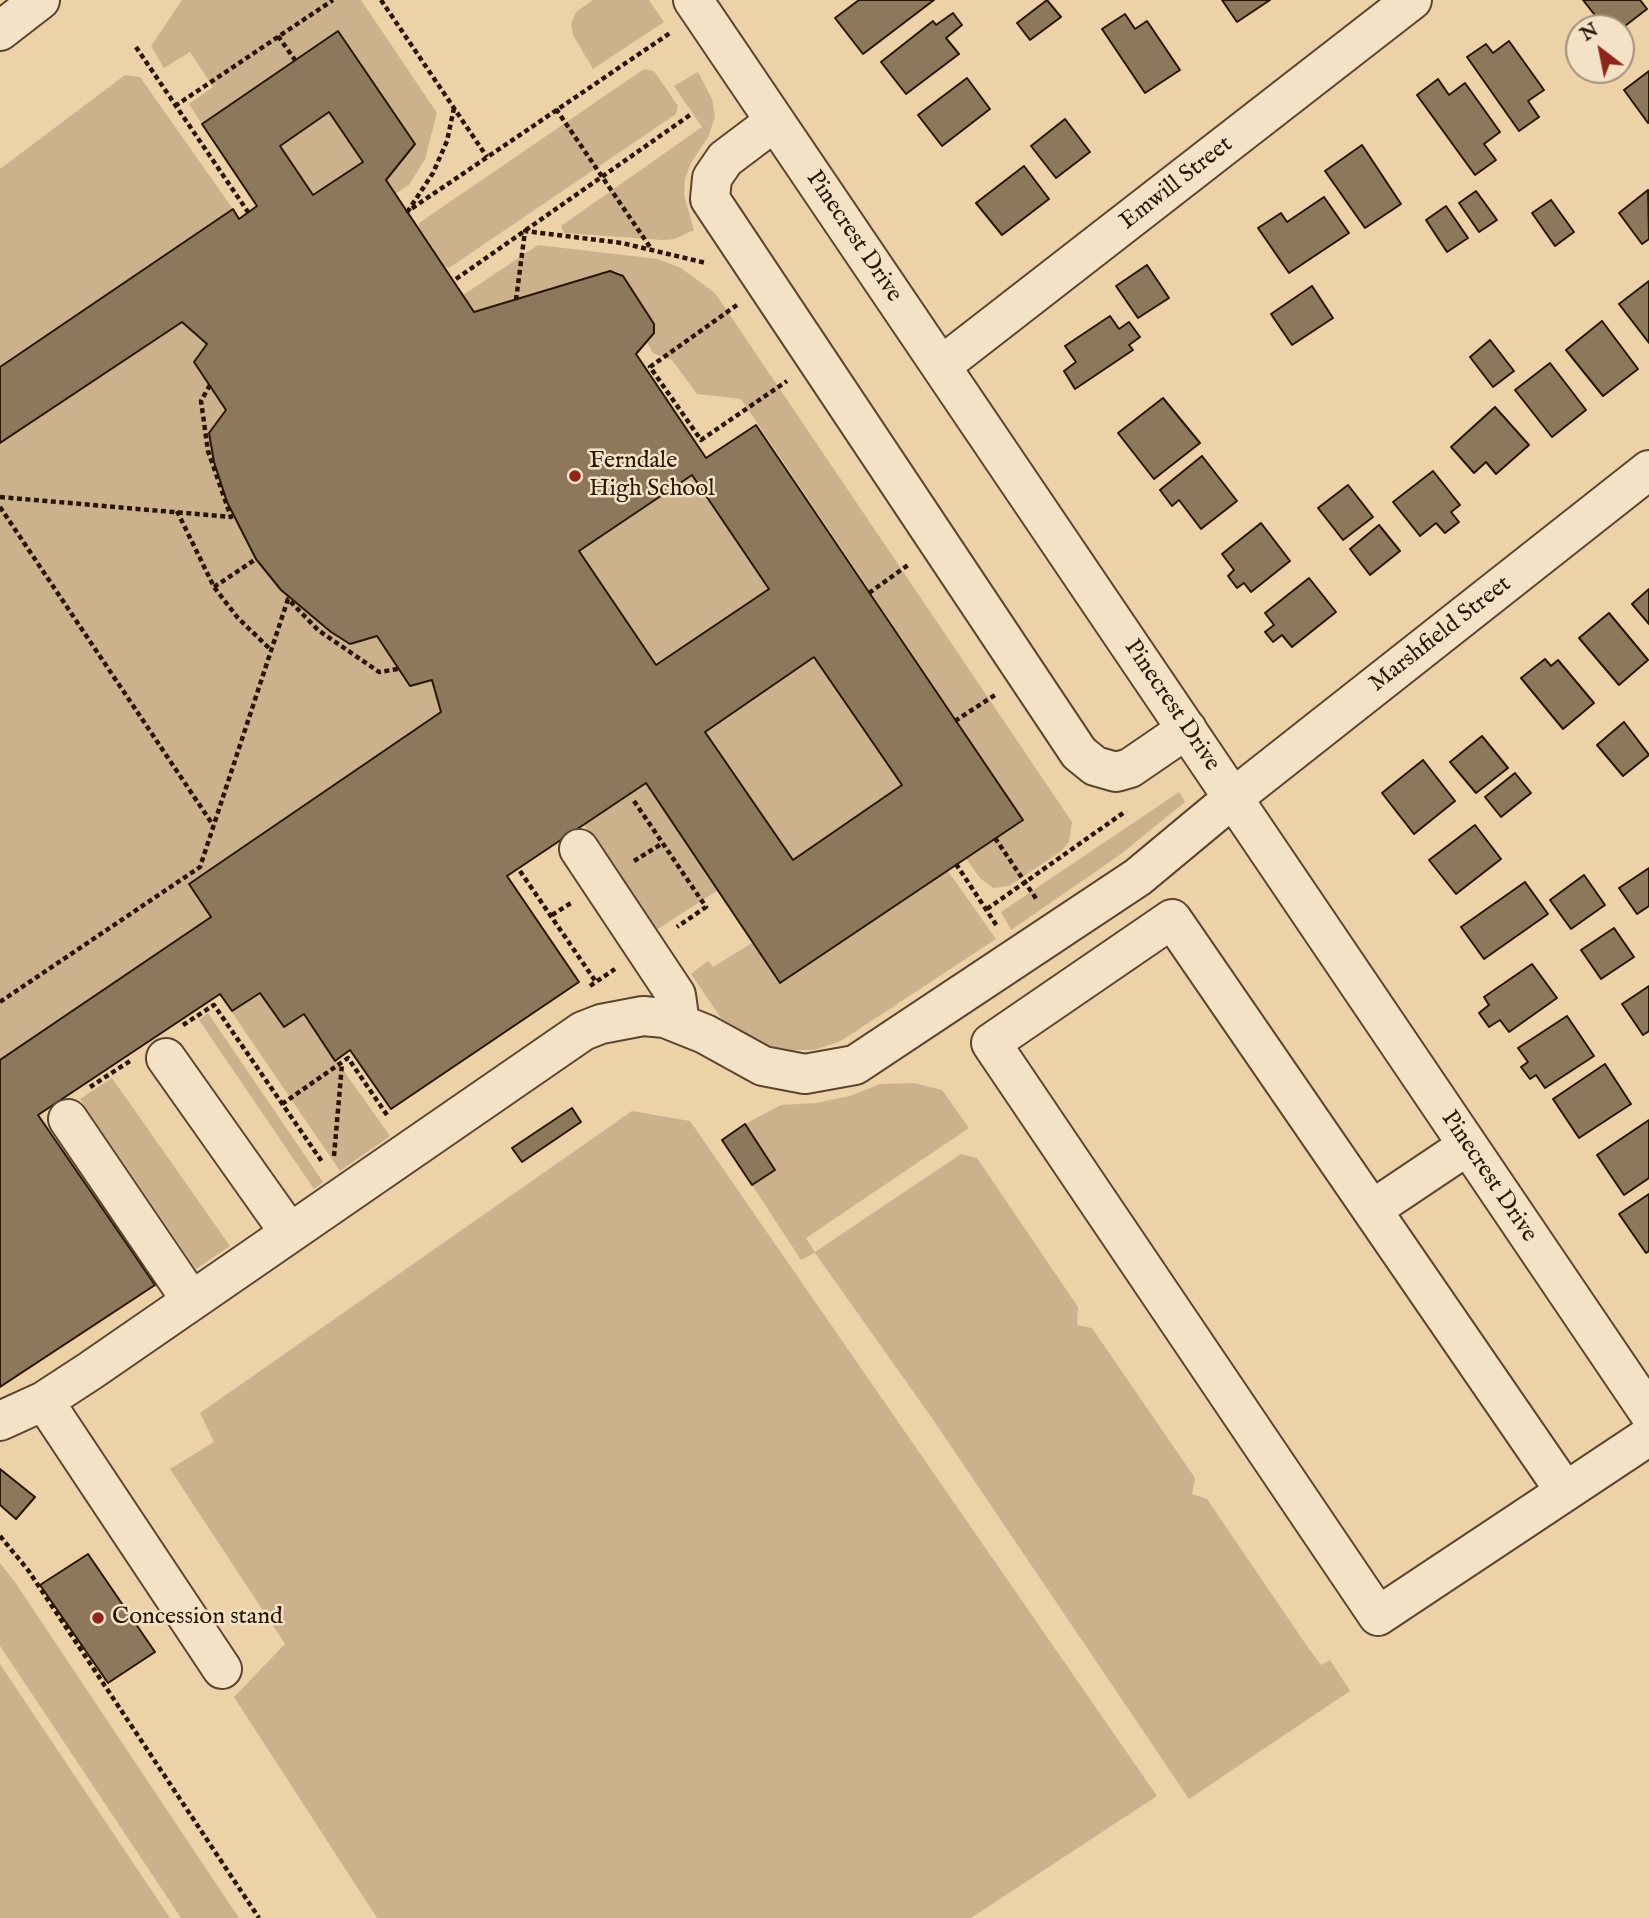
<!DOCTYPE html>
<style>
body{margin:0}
#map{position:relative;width:1649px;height:1918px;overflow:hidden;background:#edd2a7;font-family:"IM FELL English",serif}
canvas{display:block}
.north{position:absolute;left:1565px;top:14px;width:70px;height:70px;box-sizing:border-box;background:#f3e2c6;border:2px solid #a2907a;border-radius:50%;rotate:328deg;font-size:19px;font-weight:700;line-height:28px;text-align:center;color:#281608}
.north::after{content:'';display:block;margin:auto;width:24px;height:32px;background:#8f2418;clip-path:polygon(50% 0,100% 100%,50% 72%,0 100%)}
</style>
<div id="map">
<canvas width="1649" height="1918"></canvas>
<div class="north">N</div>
</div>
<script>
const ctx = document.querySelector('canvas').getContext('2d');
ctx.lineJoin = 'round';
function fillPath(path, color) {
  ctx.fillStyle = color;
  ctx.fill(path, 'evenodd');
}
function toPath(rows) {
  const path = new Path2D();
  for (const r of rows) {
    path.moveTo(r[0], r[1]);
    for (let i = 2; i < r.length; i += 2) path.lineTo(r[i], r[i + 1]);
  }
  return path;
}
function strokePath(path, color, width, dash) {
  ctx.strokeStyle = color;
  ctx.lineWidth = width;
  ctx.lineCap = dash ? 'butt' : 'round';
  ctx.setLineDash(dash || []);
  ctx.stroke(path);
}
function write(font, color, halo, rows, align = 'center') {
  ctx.font = font + ' "IM FELL English",serif';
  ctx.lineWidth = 5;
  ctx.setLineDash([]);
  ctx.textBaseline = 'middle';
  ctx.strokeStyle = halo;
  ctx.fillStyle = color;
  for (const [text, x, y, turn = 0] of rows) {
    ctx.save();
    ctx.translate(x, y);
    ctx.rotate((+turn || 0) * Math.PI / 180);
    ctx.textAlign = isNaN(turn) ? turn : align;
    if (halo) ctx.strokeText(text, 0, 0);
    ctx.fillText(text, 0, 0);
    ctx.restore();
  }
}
const green = toPath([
 [182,0,361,0,437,113,425,159,409,185,395,194,386,180,415,144,339,31,202,124,189,104,213,87,190,52,164,68,151,46],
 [593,0,649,0,664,22,593,69,573,35,571,24,576,12],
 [644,69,654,71,678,106,676,114,449,268,441,265,419,232,419,223],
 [698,72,712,99,715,117,708,137,691,163,685,179,684,195,694,230,675,239,663,240,564,233,561,226,702,127,674,86],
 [125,75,140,77,233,209,0,365,0,169],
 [329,112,363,162,313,195,280,146],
 [538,245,658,259,681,268,715,293,1072,822,1069,842,1060,852,1009,886,993,888,980,878,965,857,1023,819,741,399,697,394,672,360,653,353,647,342,655,333,654,322,619,272,613,271,473,312,463,295],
 [182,322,207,344,194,362,226,410,209,433,214,462,227,502,256,559,281,590,331,632,350,644,377,636,410,686,432,680,441,712,189,883,211,917,0,1060,0,443],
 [692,475,769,589,656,665,579,551],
 [814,657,902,785,793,860,705,732],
 [646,782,718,890,655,931,583,824],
 [1179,792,1185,802,1121,854,1011,930,1001,912],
 [948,871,996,939,841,1041,814,1050,785,1050,764,1045,721,1018,691,974,708,961,713,967,752,943,779,983],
 [260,992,284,1027,304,1015,390,1136,340,1171,231,1011],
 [208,1013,323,1182,314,1189,199,1020],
 [112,1078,230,1246,196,1269,80,1099],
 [914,1083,942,1090,969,1128,806,1238,815,1252,961,1154,977,1158,1078,1307,1077,1325,1092,1328,1195,1478,1192,1494,1207,1499,1309,1649,1321,1665,1330,1660,1350,1691,1189,1799,934,1421,815,1253,801,1260,752,1185,775,1170,745,1124,781,1105,816,1103,850,1096,880,1084],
 [632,1111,690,1121,1157,1796,971,1918,377,1918,234,1697,285,1644,170,1469,214,1442,200,1413],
 [0,1563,15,1582,239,1918,181,1918,0,1646],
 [0,1664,170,1918,0,1918]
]);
const building = toPath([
 [859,0,934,0,863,54,835,18,859,0],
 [1047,0,1061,17,1030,40,1017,23,1047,0],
 [1222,0,1270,0,1237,22,1222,0],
 [1583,0,1640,0,1647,9,1621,29,1605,28,1583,0],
 [953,13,962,25,946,38,959,54,906,94,881,62,933,21,936,25,953,13],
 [1125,14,1135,29,1147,21,1180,70,1145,93,1102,29,1125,14],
 [338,31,415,144,386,180,474,312,610,271,623,276,654,324,654,333,636,354,706,458,756,425,1023,820,780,983,646,783,507,876,579,982,391,1109,350,1050,335,1061,304,1014,284,1027,260,993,232,1011,220,994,38,1115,155,1285,0,1387,0,1060,211,917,189,884,441,712,432,680,410,686,377,636,350,644,331,632,281,590,256,559,227,502,214,462,209,433,226,410,194,362,207,344,182,322,0,443,0,367,233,209,239,219,257,206,202,124,338,31],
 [329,112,363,162,313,195,280,146,329,112],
 [692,475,769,589,656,665,579,551,692,475],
 [814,657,902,785,793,860,705,732,814,657],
 [1509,41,1544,90,1528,101,1539,117,1519,131,1467,57,1486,44,1493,53,1509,41],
 [1649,71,1649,122,1648,123,1624,90,1649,71],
 [967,78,990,109,942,146,918,115,967,78],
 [1438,79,1449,95,1465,83,1500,132,1484,144,1496,160,1475,175,1417,95,1438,79],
 [1065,119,1090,152,1056,178,1031,146,1065,119],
 [1362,145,1401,204,1365,228,1325,171,1362,145],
 [1024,166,1049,199,1002,235,976,203,1024,166],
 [1648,190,1649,239,1642,244,1619,213,1648,190],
 [1476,191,1497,220,1479,232,1459,203,1476,191],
 [1324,197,1349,233,1289,273,1258,228,1281,213,1287,222,1324,197],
 [1551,200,1574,232,1555,246,1532,213,1551,200],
 [1446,206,1468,238,1447,252,1426,220,1446,206],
 [1147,265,1169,298,1138,318,1116,286,1147,265],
 [1649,281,1649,343,1619,304,1649,281],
 [1312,286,1333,318,1292,345,1271,314,1312,286],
 [1110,316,1119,329,1129,322,1140,337,1129,345,1133,350,1075,389,1064,371,1076,362,1065,346,1110,316],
 [1602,321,1638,369,1603,396,1566,350,1602,321],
 [1490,340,1514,371,1493,387,1470,357,1490,340],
 [1550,363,1586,410,1552,437,1515,390,1550,363],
 [1163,398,1200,443,1154,479,1118,433,1163,398],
 [1495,407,1529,445,1496,474,1486,462,1474,473,1451,447,1495,407],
 [1202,456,1237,501,1201,529,1179,500,1172,506,1160,490,1202,456],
 [1433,471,1460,505,1451,512,1459,522,1445,533,1436,523,1420,536,1393,502,1433,471],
 [1348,485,1373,517,1343,540,1318,508,1348,485],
 [1261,523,1290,561,1251,592,1244,583,1237,588,1228,576,1234,570,1222,554,1261,523],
 [1379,525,1400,551,1370,575,1350,549,1379,525],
 [1309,578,1336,612,1292,647,1282,635,1273,642,1265,632,1274,625,1265,613,1309,578],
 [1649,589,1649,624,1632,604,1649,589],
 [1609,613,1648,660,1619,685,1579,638,1609,613],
 [1545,659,1551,666,1558,660,1594,703,1563,729,1521,678,1545,659],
 [1624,722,1649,755,1623,776,1597,745,1624,722],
 [1482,736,1508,768,1476,793,1450,762,1482,736],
 [1423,760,1455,801,1414,834,1382,793,1423,760],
 [1515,773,1531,793,1501,817,1485,797,1515,773],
 [1475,825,1501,859,1456,894,1429,860,1475,825],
 [1649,868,1649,906,1637,914,1619,888,1649,868],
 [1584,875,1605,905,1571,929,1550,900,1584,875],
 [1525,882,1548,914,1484,959,1461,927,1525,882],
 [1614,928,1634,957,1601,979,1581,950,1614,928],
 [1532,964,1557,998,1509,1032,1500,1020,1489,1027,1479,1013,1489,1005,1484,997,1532,964],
 [1649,986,1649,1031,1643,1035,1622,1004,1649,986],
 [1567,1016,1594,1056,1545,1088,1536,1075,1530,1079,1521,1067,1528,1062,1518,1048,1567,1016],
 [1605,1064,1631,1104,1579,1138,1553,1099,1605,1064],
 [572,1108,581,1122,522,1162,512,1148,572,1108],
 [1649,1120,1649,1178,1624,1195,1597,1155,1649,1120],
 [745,1124,775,1170,752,1185,722,1140,745,1124],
 [1649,1194,1649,1251,1646,1253,1619,1214,1649,1194],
 [0,1469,35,1497,16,1519,0,1505,0,1469],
 [88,1554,155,1652,108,1683,40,1585,88,1554]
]);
const path = toPath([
 [381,0,487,157],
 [278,36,295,60],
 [136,47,248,212],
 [175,106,333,0],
 [454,108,447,141,433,173,408,211,670,33],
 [556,109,652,250],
 [456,279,690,115],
 [516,300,525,231,622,243,706,263],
 [737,305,650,367,701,440,787,381],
 [0,497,231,517,208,451,201,401,210,385],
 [0,507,213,825],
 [177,511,214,587,238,618,270,649],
 [214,587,256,559],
 [869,593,908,565],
 [955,721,995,695],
 [634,801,706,907,677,927],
 [995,838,1037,900],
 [634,861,663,843],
 [956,864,997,926],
 [520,871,596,982],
 [987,909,1126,811],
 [552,915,571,903],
 [590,986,615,969],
 [0,1002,200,867,288,599,318,630,379,672,398,669],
 [183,1025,214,1005,323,1163],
 [90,1087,130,1061],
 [282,1104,348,1058,389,1118],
 [334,1156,342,1064],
 [0,1536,28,1570,259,1918]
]);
const minor = toPath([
 [693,0,1649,1413],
 [0,31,40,0],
 [774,122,725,159,712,178,710,199,1079,753,1095,766,1116,772,1130,768,1187,729],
 [941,366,1412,0],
 [579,849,676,995,680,1024],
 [166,1058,289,1232],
 [68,1119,191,1300],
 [1373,1209,1467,1146],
 [44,1401,222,1669],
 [0,1421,44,1401,90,1371,583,1031,601,1024,643,1016,665,1018,705,1034,763,1066,805,1074,855,1065,1138,877,1233,798,1649,470],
 [1565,1491,1172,919,991,1043,1378,1616,1649,1436]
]);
const markers = [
 [575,476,7,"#8f2418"],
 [98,1618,7,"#8f2418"]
];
const streetNames = [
 ["Emwill Street",1177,184,-38],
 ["Pinecrest Drive",853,237,56],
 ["Marshfield Street",1441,635,-38],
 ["Pinecrest Drive",1171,706,56],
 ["Pinecrest Drive",1488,1177,56]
];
const poiNames = [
 ["Ferndale",589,462],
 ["High School",589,490],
 ["Concession stand",112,1618]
];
fillPath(green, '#ccb28c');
fillPath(building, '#8e785b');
strokePath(building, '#281608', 2);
strokePath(minor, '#594530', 42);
strokePath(path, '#281608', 4.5, [5, 3.5]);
strokePath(minor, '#f3e2c6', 38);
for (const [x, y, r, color] of markers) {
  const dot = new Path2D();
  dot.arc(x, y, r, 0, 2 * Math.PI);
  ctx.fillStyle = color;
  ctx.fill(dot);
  strokePath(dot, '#f3e2c6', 2.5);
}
write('24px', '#281608', '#f3e2c6', streetNames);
write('24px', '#281608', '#f3e2c6', poiNames, 'left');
</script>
